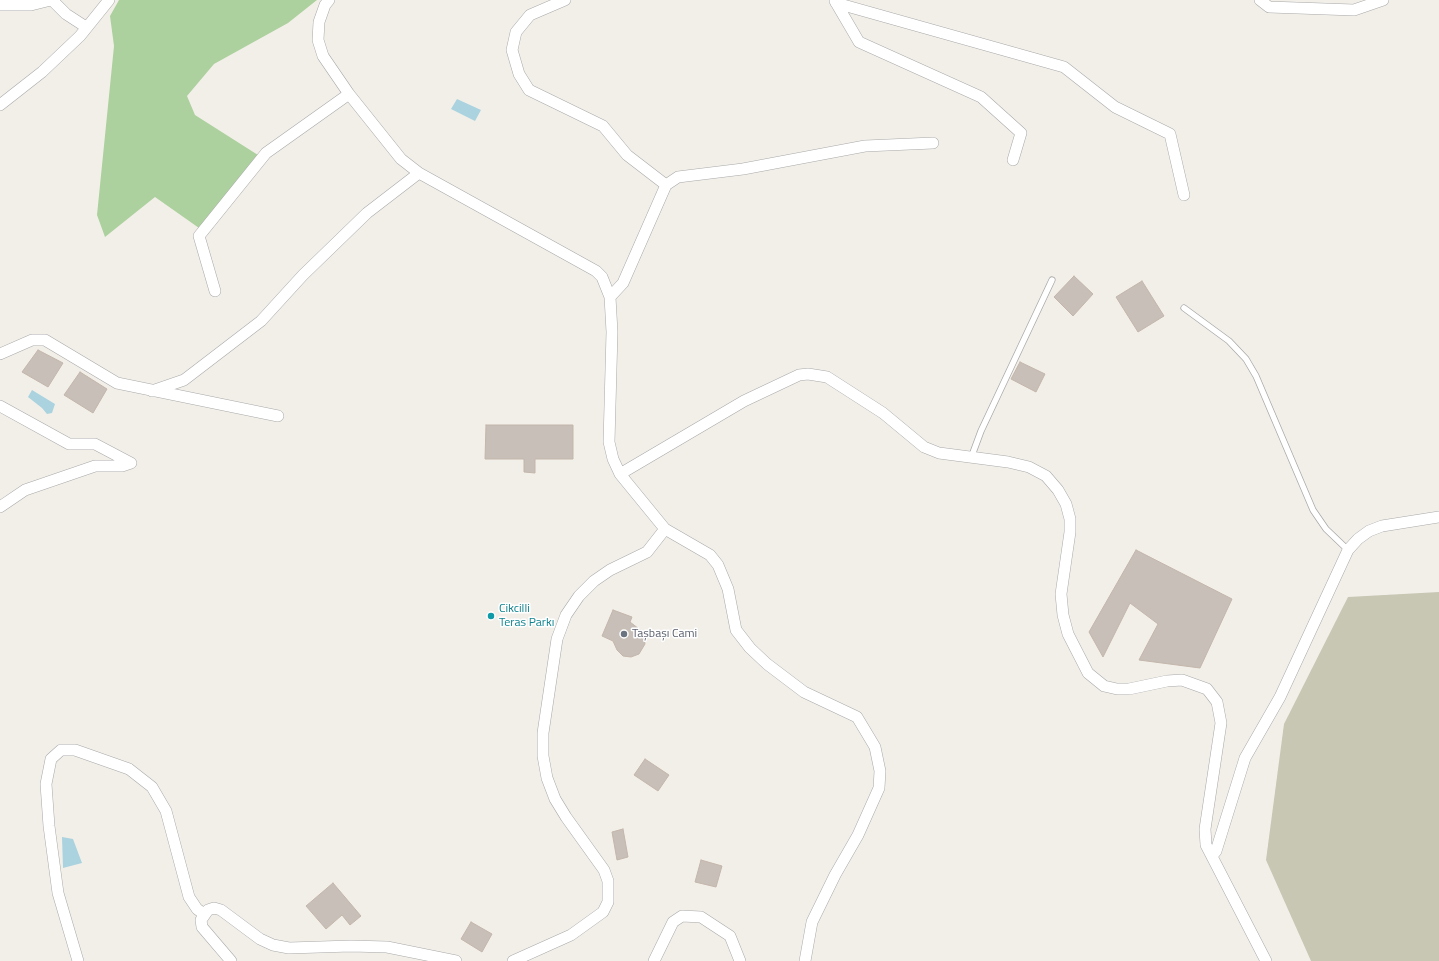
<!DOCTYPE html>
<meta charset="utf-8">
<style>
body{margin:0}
canvas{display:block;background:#f2efe9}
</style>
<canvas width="1439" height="961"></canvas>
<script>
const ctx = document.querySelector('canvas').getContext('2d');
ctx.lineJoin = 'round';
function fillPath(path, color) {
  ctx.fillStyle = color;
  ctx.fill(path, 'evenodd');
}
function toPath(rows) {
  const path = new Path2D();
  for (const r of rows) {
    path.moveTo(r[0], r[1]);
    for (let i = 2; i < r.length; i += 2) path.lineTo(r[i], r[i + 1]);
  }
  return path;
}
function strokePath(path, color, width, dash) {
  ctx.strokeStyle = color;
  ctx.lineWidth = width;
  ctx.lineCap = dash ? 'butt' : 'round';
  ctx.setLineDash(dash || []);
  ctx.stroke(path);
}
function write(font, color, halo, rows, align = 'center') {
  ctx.font = font + ' "Titillium Web",sans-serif';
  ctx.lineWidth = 3;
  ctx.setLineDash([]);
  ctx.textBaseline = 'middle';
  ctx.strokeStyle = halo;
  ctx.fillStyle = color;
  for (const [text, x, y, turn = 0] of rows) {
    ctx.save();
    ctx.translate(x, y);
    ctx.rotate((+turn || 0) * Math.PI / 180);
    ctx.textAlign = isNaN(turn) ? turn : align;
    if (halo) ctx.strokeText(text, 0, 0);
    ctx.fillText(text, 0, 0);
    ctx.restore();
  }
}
const construction = toPath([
 [1439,592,1439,961,1311,961,1266,860,1284,724,1348,597]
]);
const forest = toPath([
 [119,0,317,0,288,23,214,64,187,96,195,115,258,155,199,228,155,197,105,237,97,215,114,46,110,16]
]);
const water = toPath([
 [457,99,481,110,475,121,451,109],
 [32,390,55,404,52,413,47,414,42,408,28,397],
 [62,837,73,839,82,863,63,868]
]);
const building = toPath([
 [1074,276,1093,294,1073,316,1054,297,1074,276],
 [1142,281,1164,316,1138,332,1116,297,1142,281],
 [38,350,63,363,48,387,22,372,38,350],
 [1020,362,1045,374,1036,392,1011,379,1020,362],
 [80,372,107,389,93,413,64,395,80,372],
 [486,425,573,425,573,459,535,459,535,473,524,472,524,459,485,459,486,425],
 [1136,550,1232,599,1200,668,1139,660,1158,624,1130,603,1103,657,1089,632,1136,550],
 [613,610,632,617,630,622,643,632,645,644,639,654,631,657,623,656,617,650,613,641,602,636,613,610],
 [645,759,669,775,658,791,634,775,645,759],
 [623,829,628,857,617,860,612,832,623,829],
 [701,860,722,866,716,887,695,882,701,860],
 [333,883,361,916,350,925,342,915,326,929,306,906,333,883],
 [471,922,492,934,482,952,461,939,471,922]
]);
const lane = toPath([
 [1184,308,1229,341,1246,359,1256,376,1313,510,1326,529,1348,550],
 [971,458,981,431,1052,280]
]);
const street = toPath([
 [52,0,66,14,86,27],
 [329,0,325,5,319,22,318,40,323,56,349,94,401,159,419,173,596,271,602,277,610,297,612,332,609,442,613,459,620,474,665,529,710,555,718,565,728,589,736,630,750,648,767,664,804,692,857,717,875,747,880,771,879,788,858,835,835,875,812,922,805,961],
 [565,0,530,15,516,32,512,50,519,74,529,90,603,126,627,155,666,185],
 [1260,0,1269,7,1354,10,1383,0],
 [835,1,859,42,981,97,1021,133,1013,160],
 [836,3,1064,67,1115,107,1170,134,1184,195],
 [0,5,31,5,51,0],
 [0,105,42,72,80,36,109,0],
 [215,291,199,236,266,153,349,94],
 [610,297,623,283,666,185,678,177,743,169,865,146,933,143],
 [0,354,32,340,45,340,117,383,278,416],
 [152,391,184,380,261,321,303,275,367,213,419,173],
 [0,406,69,444,95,444,131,463,122,466,95,466,25,490,0,507],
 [620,474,744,401,799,375,808,374,827,377,883,413,924,447,939,453,1008,462,1029,467,1046,476,1058,490,1066,504,1070,519,1070,532,1061,594,1063,615,1068,634,1088,673,1104,686,1117,689,1129,689,1167,681,1182,680,1207,689,1217,702,1221,723,1205,829,1206,845,1266,961],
 [1212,856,1216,851,1245,758,1280,697,1348,550,1358,539,1369,531,1382,526,1439,517],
 [78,961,58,893,49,826,46,784,51,759,61,750,75,750,129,769,152,787,166,811,189,897,197,909,204,914],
 [231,961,202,927,201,920,208,910,214,908,221,910,260,939,273,945,289,948,351,946,387,947,456,961],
 [513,961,571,935,603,912,608,902,608,881,604,870,566,817,555,799,547,778,543,756,543,733,557,639,566,615,579,596,594,581,610,570,647,552,665,529],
 [654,961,673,922,682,916,701,917,730,936,740,961]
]);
const markers = [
 [491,616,4,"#0f9aa8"],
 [624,634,4,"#6b7280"]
];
const cultureNames = [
 ["Cikcilli",499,609],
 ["Teras Parkı",499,623]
];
const worshipNames = [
 ["Taşbaşı Cami",632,634]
];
fillPath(construction, '#c7c7b4');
fillPath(forest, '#add19e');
fillPath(water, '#aad3df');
fillPath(building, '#c7bfb8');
strokePath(building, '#c4b6ab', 1);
strokePath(lane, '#a9a9a9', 7);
strokePath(street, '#a9a9a9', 12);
strokePath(lane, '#fff', 5.5);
strokePath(street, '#fff', 11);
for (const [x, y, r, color] of markers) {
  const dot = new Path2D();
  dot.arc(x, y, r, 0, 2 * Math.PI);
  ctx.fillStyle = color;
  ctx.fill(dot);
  strokePath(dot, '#fff', 1.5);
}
write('12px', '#0d838f', '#fff', cultureNames, 'left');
write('12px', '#5b616d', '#fff', worshipNames, 'left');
</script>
